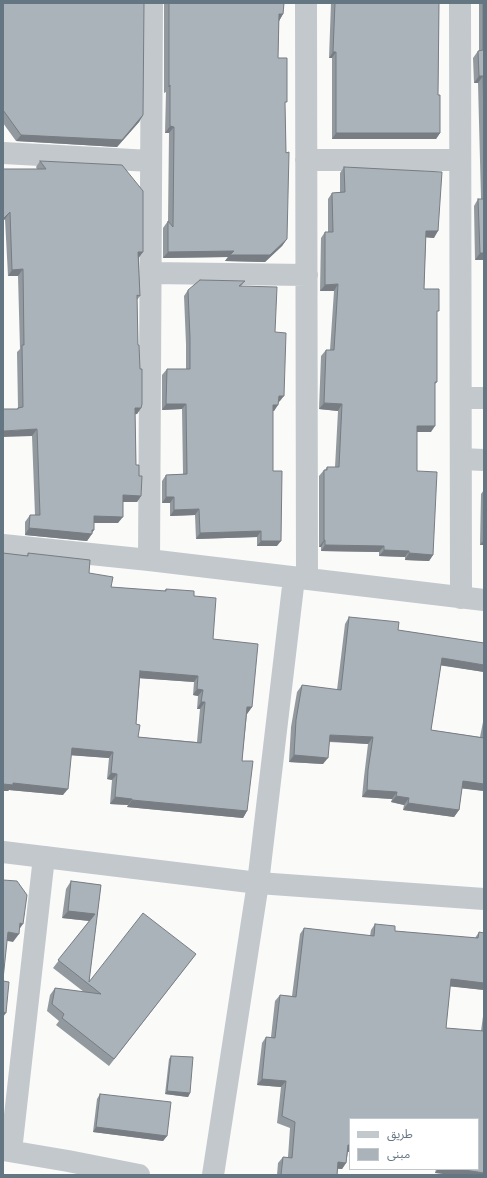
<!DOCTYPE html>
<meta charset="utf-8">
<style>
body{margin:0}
#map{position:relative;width:487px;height:1178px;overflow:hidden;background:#fafaf8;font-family:"DM Sans","Noto Sans Arabic",sans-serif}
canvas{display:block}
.frame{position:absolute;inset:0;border:4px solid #657683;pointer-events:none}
.legend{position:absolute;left:349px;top:1118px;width:130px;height:52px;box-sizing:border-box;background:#fff;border:1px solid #c1c8cd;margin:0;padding:5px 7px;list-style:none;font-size:12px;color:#657683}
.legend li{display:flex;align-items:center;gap:8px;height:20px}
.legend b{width:20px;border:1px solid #c1c8cd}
</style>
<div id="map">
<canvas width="487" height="1178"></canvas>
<div class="frame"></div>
<ul class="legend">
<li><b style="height:5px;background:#c3c8cc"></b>طريق</li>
<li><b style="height:11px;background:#aab3b9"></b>مبنى</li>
</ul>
</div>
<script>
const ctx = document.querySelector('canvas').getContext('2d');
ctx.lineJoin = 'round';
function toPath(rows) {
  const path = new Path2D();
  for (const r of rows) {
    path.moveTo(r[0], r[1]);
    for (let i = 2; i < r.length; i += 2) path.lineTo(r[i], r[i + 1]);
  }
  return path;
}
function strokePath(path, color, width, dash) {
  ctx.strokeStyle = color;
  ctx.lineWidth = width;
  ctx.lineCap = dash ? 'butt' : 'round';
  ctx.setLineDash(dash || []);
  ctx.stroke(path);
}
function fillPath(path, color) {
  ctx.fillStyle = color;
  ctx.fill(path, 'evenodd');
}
const minor = toPath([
 [306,3,307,579],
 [460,3,461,598],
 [3,153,151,161],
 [306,160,460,160],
 [151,273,307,275],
 [461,398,484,398],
 [461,459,484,460],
 [3,545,149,560,484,600],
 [149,560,152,3],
 [3,1150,68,1161,139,1175],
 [11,1151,44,857],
 [213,1175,258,883,294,578]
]);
const tertiary = toPath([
 [3,852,258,883,484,899]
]);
const wall = toPath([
 [3,3,143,115,139,122,117,147,16,141,3,123],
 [164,3,284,3,283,14,279,21,278,58,285,105,287,239,282,246,265,262,225,261,228,257,163,258,163,228,168,221,168,222,169,133,165,133,166,92,164,93],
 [331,3,439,3,438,95,440,133,436,139,332,139,332,58,329,58],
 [479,3,484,3,484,260,475,260,474,206,478,199,481,199,478,83,474,83,473,58,478,51,479,51],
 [40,161,139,258,140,296,137,300,138,345,141,408,137,414,135,414,136,465,139,476,141,496,137,502,123,502,118,523,94,523,94,530,87,541,25,535,25,522,30,515,35,515,32,436,17,409,18,407,17,352,20,349,18,276,8,276,5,219,3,221,3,169,37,169,36,167],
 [344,167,434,238,426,237,424,289,437,313,437,382,435,384,431,432,417,432,417,471,433,555,429,561,405,560,405,557,379,556,379,552,321,551,321,547,319,547,319,476,324,470,325,470,327,467,335,467,338,411,319,409,321,356,326,350,330,350,334,291,320,291,321,238,325,232,328,232,328,199,332,193,340,192,340,173],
 [245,281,241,286,275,332,280,401,279,402,274,411,273,411,273,471,277,546,257,546,257,537,196,539,195,515,170,516,170,503,162,503,162,481,166,475,183,474,182,409,162,410,162,375,167,369,186,369,186,344,184,296,188,290],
 [484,319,484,367,483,321],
 [484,490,484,545,480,545,481,494],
 [3,553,27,556,28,553,89,573,111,587,164,591,166,589,194,596,213,639,252,707,247,714,242,761,247,811,243,818,127,807,128,805,110,804,112,780,107,779,109,758,71,755,63,795,9,790,8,791,3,791],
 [140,678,194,682,193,695,198,696,197,709,200,709,197,742,138,737,136,724],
 [349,617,398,630,484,643,484,672,441,665,431,730,480,737,484,717,484,791,462,788,459,810,454,817,403,810,404,805,391,802,392,799,362,797,364,777,368,744,329,742,323,764,289,762,291,727,297,692,302,685,337,690,345,624],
 [71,881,101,885,89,982,196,954,109,1066,56,1025,59,1021,47,1011,50,995,55,988,84,992,53,968,89,921,62,918,66,889],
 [375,924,395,931,475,938,479,932,484,990,450,986,446,1028,481,1031,484,1009,484,1175,435,1173,436,1169,478,1169,478,1119,348,1152,346,1163,342,1169,338,1169,337,1175,277,1175,278,1163,283,1157,288,1157,290,1128,277,1123,281,1087,257,1085,262,1043,266,1037,271,1037,275,1001,280,995,292,996,300,934,304,928,370,936,371,930],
 [171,1056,190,1093,188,1097,165,1094,169,1059],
 [100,1094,167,1136,163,1141,93,1132,97,1099]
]);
const shadedWall = toPath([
 [279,14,283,14,279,21],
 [333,52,336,52,332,58,329,58],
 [479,76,483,76,478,83,474,83],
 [143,115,139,122,117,147,16,141,21,135],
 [170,126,174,127,169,133,165,133],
 [336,133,440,133,436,139,332,139],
 [10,212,5,219,3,221,3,219],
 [426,231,438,231,434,238,421,237],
 [287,239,282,246,265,262,225,261,228,257,163,258,168,252],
 [138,252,143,252,138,259],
 [480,253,484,253,484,260,475,260],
 [23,269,18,276,8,276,12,270],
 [338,284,334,291,320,291,325,285],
 [279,396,284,396,280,401,275,402],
 [324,403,342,404,338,411,319,409],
 [166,404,186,404,182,409,162,410],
 [273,405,278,405,274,411,269,411],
 [135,408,141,408,137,414,131,415],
 [417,426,435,426,431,432,413,432],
 [37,429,32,436,3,437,3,431],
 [123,495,141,496,137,502,119,502],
 [166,497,174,497,170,503,162,503],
 [199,509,195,515,170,516,174,510],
 [94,516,123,517,118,523,89,523],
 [29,528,92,530,94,530,90,534,92,534,87,541,25,535],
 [261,531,257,537,196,539,200,533],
 [324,540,325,540,321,547,319,547],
 [484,540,484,545,480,545],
 [261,541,281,541,277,546,257,546],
 [325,545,384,546,379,552,321,551],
 [384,550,409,551,405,557,379,556],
 [409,553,433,555,429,561,405,560],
 [442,658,484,665,484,672,438,665],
 [140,671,198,676,194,682,136,678],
 [197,689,203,690,198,696,193,695],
 [201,702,205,702,200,709,197,709],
 [247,707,252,707,247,714,243,713],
 [330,735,373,737,368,744,325,741],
 [72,748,113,752,109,758,67,755],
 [294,755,328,758,323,764,289,762],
 [111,773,117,774,112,780,107,779],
 [463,781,484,784,484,791,458,788],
 [13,783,68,789,63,795,9,790,8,791,3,791,3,784],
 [367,790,397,792,392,799,362,797],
 [396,796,409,798,404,805,391,802],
 [115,797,132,799,128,805,110,804],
 [132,800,247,811,243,818,127,807],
 [408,803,459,810,454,817,403,810],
 [68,911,95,914,90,921,62,918],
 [20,923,23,924,18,931],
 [8,932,19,934,13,942,3,940],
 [451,979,484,983,484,990,446,986],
 [3,1012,6,1013,3,1017],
 [262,1079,286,1081,281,1087,257,1085],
 [167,1091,190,1093,188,1097,165,1094],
 [96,1127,167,1136,163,1141,93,1132],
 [348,1145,350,1145,350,1152,344,1151],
 [338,1162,346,1163,342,1169,334,1168],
 [438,1169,458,1169,484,1173,484,1175,451,1175,435,1173]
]);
const building = toPath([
 [3,3,144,3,143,115,122,140,21,135,3,110,3,3],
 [169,3,284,3,283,14,279,14,278,58,287,58,287,102,285,102,286,153,289,152,287,239,270,255,230,255,234,251,168,252,168,221,173,227,174,127,170,126,170,85,169,87,169,3],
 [335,3,439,3,438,95,440,95,440,133,336,133,336,52,333,52,335,3],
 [483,3,484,3,484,122,483,76,479,76,478,51,483,50,483,3],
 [40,161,122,165,143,191,143,252,138,252,140,296,137,295,138,345,139,345,140,369,142,369,142,404,141,408,135,408,136,465,139,465,139,476,142,476,141,496,123,495,123,517,94,516,94,530,92,530,92,534,29,528,30,515,40,515,37,429,3,431,3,409,18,409,18,408,23,407,22,345,24,345,23,269,12,270,10,212,3,219,3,169,46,169,40,161],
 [344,167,442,172,438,231,426,231,424,289,439,289,439,311,437,311,437,382,435,382,435,426,417,426,417,471,437,472,433,555,409,553,409,551,384,550,384,546,325,545,325,540,324,540,324,470,327,470,327,467,339,467,342,404,324,403,326,350,334,350,338,284,325,285,325,232,333,232,332,193,345,192,344,167],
 [478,199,484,199,484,253,480,253,478,199],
 [200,280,245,281,239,286,277,287,275,332,286,333,284,396,279,396,278,405,273,405,273,471,282,471,281,541,261,541,261,531,200,533,199,509,174,510,174,497,166,497,166,475,187,474,186,404,166,404,167,369,190,369,190,338,188,290,200,280],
 [3,553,28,556,28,553,90,560,89,573,113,577,111,587,166,591,166,589,194,591,194,596,216,598,213,639,258,644,252,707,247,707,242,761,253,761,247,811,132,800,132,799,115,797,117,774,111,773,113,752,72,748,68,789,13,783,13,785,3,784,3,553],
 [140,671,198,676,197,689,203,690,201,702,205,702,201,743,138,737,140,725,136,724,140,671],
 [349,617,399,622,398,630,484,643,484,665,442,658,431,730,484,738,484,736,484,784,463,781,459,810,408,803,409,798,396,796,397,792,367,790,368,770,373,737,330,735,328,758,294,755,296,720,302,685,341,690,349,617],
 [3,880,17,881,27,895,23,924,20,923,19,934,8,932,3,979,3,880],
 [71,881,101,885,89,982,143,913,196,954,114,1059,62,1018,64,1014,52,1004,55,988,101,994,58,960,95,914,68,911,71,881],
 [375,924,395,926,395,931,478,938,479,932,484,933,484,983,451,979,446,1028,484,1031,484,1173,458,1169,478,1169,478,1119,350,1119,350,1145,348,1145,346,1163,338,1162,337,1175,281,1175,283,1157,292,1158,295,1122,282,1116,286,1081,262,1079,266,1037,275,1038,280,995,296,997,304,928,374,936,375,924],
 [3,981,9,982,6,1013,3,1012,3,981],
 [171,1056,193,1057,190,1093,167,1091,171,1056],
 [100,1094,171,1102,167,1136,96,1127,100,1094]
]);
strokePath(minor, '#c3c8cc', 22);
strokePath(tertiary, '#c3c8cc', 22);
fillPath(wall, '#929a9f');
fillPath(shadedWall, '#777d82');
fillPath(building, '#aab3b9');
strokePath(building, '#777d82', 1);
</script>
